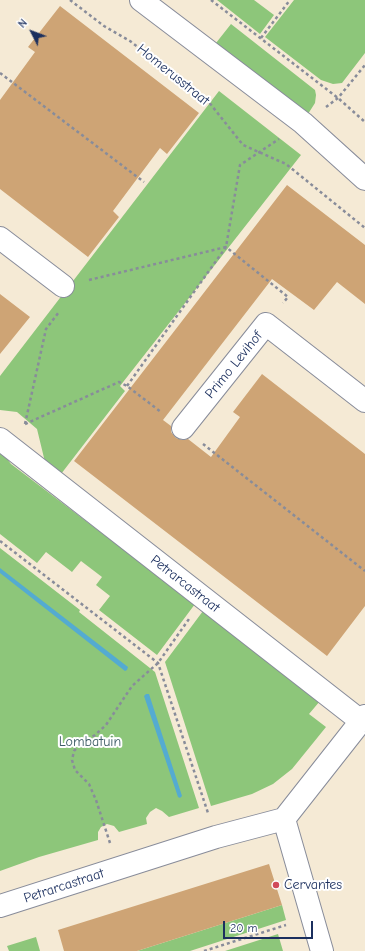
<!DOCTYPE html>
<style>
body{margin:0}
#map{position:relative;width:365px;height:951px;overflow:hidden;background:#f5ead5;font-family:"Comic Neue",sans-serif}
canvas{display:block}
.north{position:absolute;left:12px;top:12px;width:40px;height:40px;-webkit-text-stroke:3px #fff;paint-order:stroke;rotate:312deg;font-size:11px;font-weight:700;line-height:16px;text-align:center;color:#1b2f5e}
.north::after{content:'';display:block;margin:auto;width:14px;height:18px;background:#1b2f5e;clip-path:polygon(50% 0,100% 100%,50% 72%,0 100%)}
.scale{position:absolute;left:223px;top:921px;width:90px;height:18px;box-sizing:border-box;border:2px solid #1b2f5e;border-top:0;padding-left:5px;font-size:12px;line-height:14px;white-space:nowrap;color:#1b2f5e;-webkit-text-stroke:3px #fff;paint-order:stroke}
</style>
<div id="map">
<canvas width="365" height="951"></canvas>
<div class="north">N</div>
<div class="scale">20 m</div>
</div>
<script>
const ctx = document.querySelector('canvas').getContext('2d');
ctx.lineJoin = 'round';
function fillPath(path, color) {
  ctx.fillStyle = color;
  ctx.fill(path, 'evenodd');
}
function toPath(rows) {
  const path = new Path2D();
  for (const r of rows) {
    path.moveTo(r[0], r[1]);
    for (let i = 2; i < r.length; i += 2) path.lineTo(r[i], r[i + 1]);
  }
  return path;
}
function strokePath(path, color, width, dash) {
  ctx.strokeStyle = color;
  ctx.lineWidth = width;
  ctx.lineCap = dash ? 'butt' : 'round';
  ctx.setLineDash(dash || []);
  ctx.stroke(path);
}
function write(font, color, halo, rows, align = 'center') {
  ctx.font = font + ' "Comic Neue",sans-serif';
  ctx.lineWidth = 4;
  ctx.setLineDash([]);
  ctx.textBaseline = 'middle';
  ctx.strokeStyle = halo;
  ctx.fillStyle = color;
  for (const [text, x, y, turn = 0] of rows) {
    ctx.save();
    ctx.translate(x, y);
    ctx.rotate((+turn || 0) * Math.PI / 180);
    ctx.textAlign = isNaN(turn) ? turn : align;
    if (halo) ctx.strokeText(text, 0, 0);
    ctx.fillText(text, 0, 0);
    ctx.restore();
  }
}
const green = toPath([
 [217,0,254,0,274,15,260,34],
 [294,0,365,0,365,53,342,83,333,84,321,80,265,37],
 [231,24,315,90,316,95,315,103,308,114,216,43],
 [219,91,301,155,120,386,125,391,61,474,45,462,37,429,17,412,0,410,0,376],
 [0,450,11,464,195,604,157,655,99,610,110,596,96,585,102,577,81,561,72,572,46,552,37,563,0,534],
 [0,548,80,610,79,612,155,672,199,808,169,817,162,811,156,808,150,812,146,818,147,824,119,832,114,826,107,824,101,827,98,832,98,840,39,857,0,871],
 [203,611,320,701,309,714,326,727,292,769,273,784,252,794,211,806,165,662],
 [282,905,286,920,190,951,137,951],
 [278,934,283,951,225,951],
 [36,937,40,951,9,951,7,946]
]);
const water = toPath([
 [0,568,128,667,127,670,125,671,0,573],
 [146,694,149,694,182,796,180,798,178,797,144,696]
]);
const building = toPath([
 [60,6,199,113,167,154,160,148,113,211,119,217,88,257,0,189,0,100,35,52,28,47],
 [287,185,365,245,365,304,337,282,314,310,272,279,163,420,171,426,171,432,176,438,182,440,188,439,211,457,240,417,233,412,262,374,365,454,365,606,327,656,74,461],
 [0,294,30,317,0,354],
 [269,864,282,905,137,951,64,951,58,930]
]);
const path = toPath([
 [70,0,104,26,130,41,208,101,243,145,286,164,365,228],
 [211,0,338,98,365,122],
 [261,38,290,0],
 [0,73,144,182],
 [326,107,338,98,365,65],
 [89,280,226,247,240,165,279,139],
 [127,386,226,247,288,297,283,303],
 [25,424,46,329,59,312],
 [25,424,119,382,127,386,161,412],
 [203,444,365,571],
 [0,541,158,663,208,813],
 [110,843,96,800,89,784,75,770,72,760,74,751,80,744,95,735,106,725,132,686,158,663,189,619],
 [204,951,286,925]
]);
const minor = toPath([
 [141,0,303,123,365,179],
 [0,238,63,286],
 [183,428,266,324,365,401],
 [0,439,361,721],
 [284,819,322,951],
 [0,906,216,837,284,819,365,716]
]);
const markers = [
 [276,885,4,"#d1495b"]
];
const streetNames = [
 ["Homerusstraat",173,75,39],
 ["Primo Levihof",234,365,-51],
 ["Petrarcastraat",185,584,38],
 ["Petrarcastraat",64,886,-18]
];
const parkNames = [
 ["Lombatuin",90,742]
];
const poiNames = [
 ["Cervantes",284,885]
];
fillPath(green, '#8dc67a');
fillPath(water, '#54abd1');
fillPath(building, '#cea475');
strokePath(minor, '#888c9a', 24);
strokePath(path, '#888c9a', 2.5, [3, 3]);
strokePath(minor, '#fff', 22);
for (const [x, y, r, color] of markers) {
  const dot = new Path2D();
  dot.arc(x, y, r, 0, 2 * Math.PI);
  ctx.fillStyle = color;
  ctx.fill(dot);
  strokePath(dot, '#fff', 1.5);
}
write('14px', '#1b2f5e', '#fff', streetNames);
write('14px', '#3d5c66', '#fff', parkNames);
write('14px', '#1b2f5e', '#fff', poiNames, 'left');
</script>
